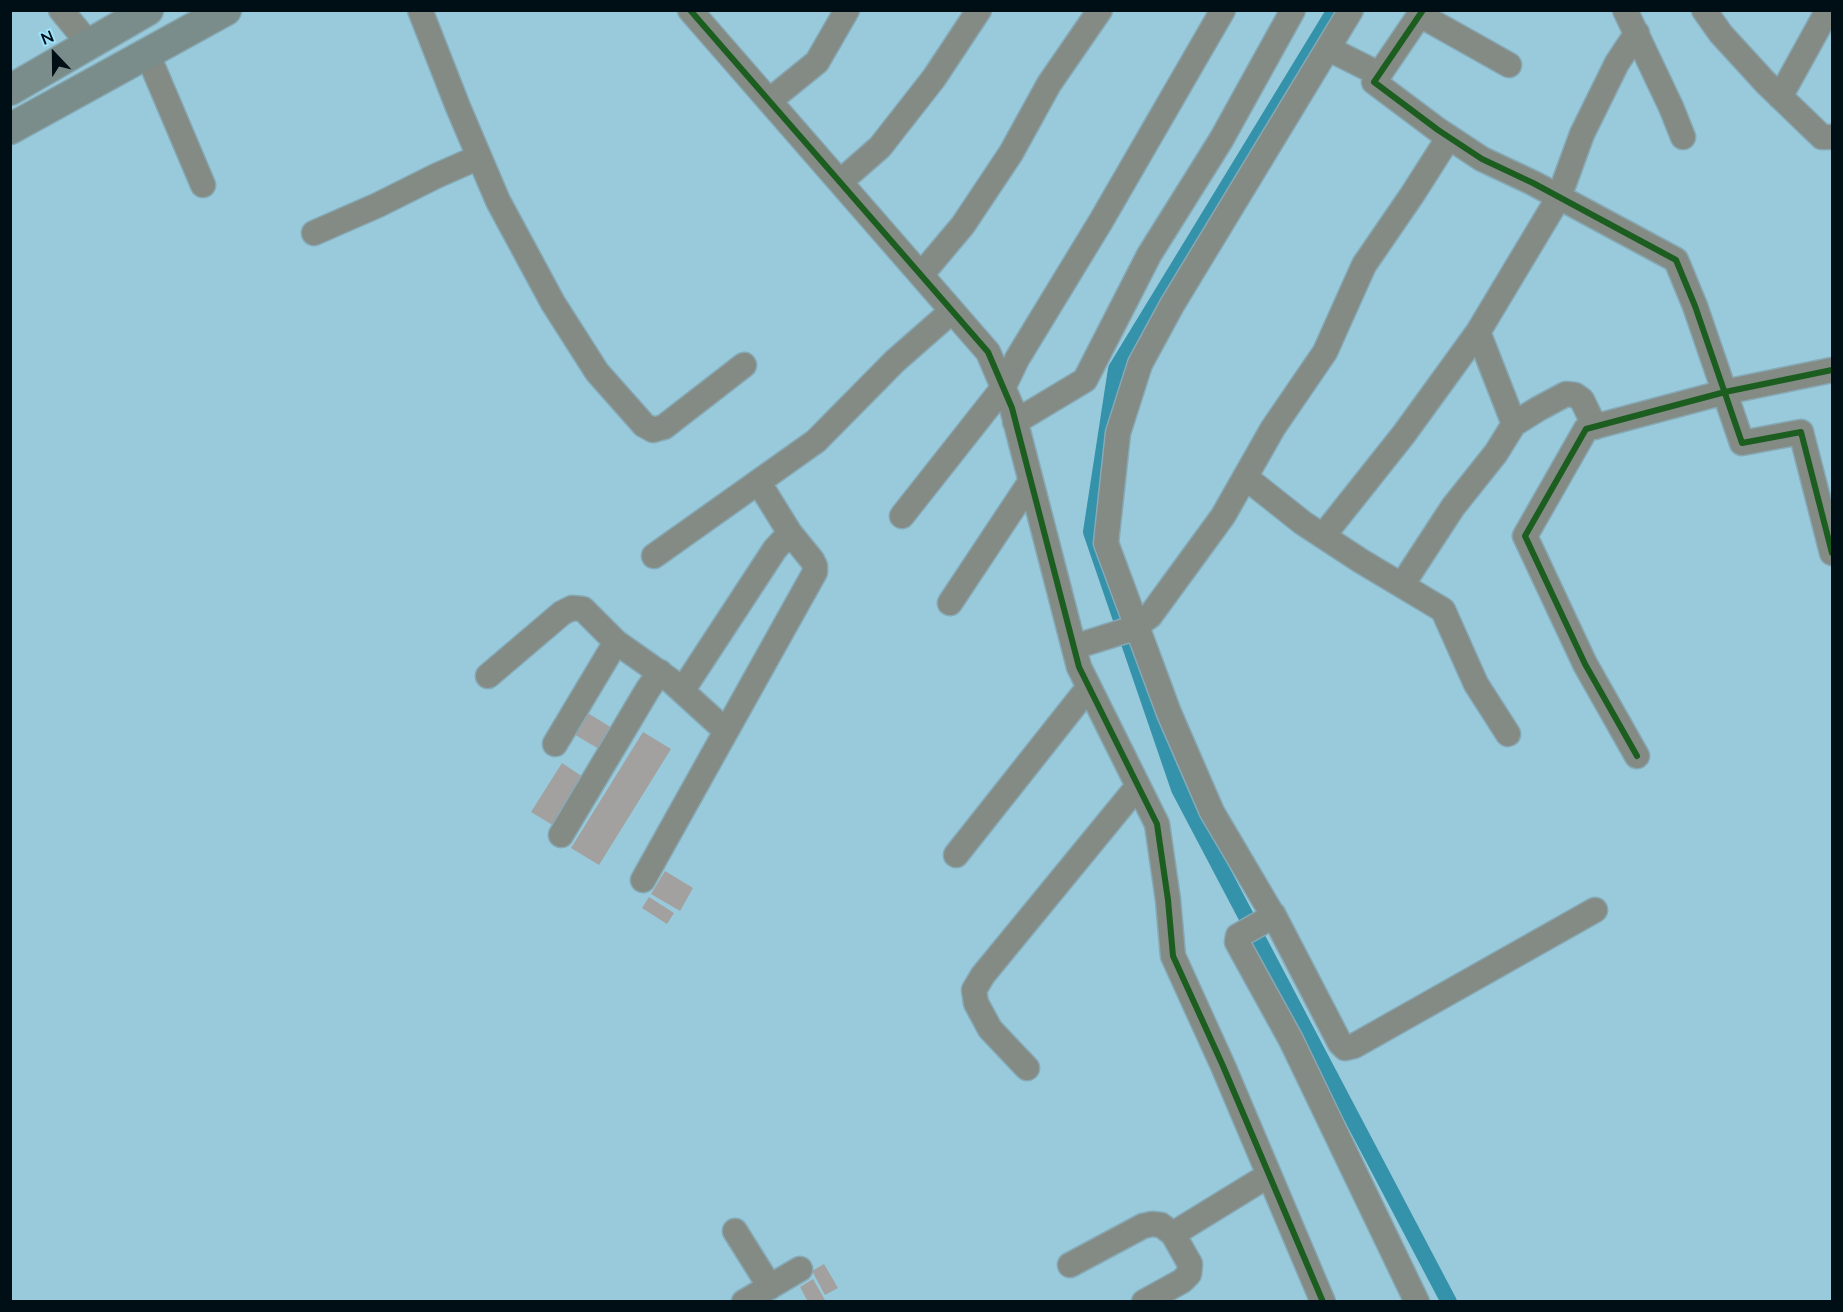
<!DOCTYPE html>
<style>
body{margin:0}
#map{position:relative;width:1843px;height:1312px;overflow:hidden;background:#99cadb;font-family:Lato,sans-serif}
canvas{display:block}
.frame{position:absolute;inset:0;border:12px solid #000e15;pointer-events:none}
.north{position:absolute;left:24px;top:24px;width:60px;height:60px;-webkit-text-stroke:4px #9de2fb;paint-order:stroke;rotate:338deg;font-size:16px;font-weight:700;line-height:24px;text-align:center;color:#000e15}
.north::after{content:'';display:block;margin:auto;width:21px;height:27px;background:#000e15;clip-path:polygon(50% 0,100% 100%,50% 72%,0 100%)}
</style>
<div id="map">
<canvas width="1843" height="1312"></canvas>
<div class="frame"></div>
<div class="north">N</div>
</div>
<script>
const ctx = document.querySelector('canvas').getContext('2d');
ctx.lineJoin = 'round';
function toPath(rows) {
  const path = new Path2D();
  for (const r of rows) {
    path.moveTo(r[0], r[1]);
    for (let i = 2; i < r.length; i += 2) path.lineTo(r[i], r[i + 1]);
  }
  return path;
}
function strokePath(path, color, width, dash) {
  ctx.strokeStyle = color;
  ctx.lineWidth = width;
  ctx.lineCap = dash ? 'butt' : 'round';
  ctx.setLineDash(dash || []);
  ctx.stroke(path);
}
function fillPath(path, color) {
  ctx.fillStyle = color;
  ctx.fill(path, 'evenodd');
}
const canal = toPath([
 [1335,10,1116,369,1091,532,1179,789,1449,1302]
]);
const building = toPath([
 [586,712,617,731,604,752,572,733],
 [643,732,671,749,599,865,571,848],
 [562,763,589,781,559,829,531,812],
 [665,871,693,888,680,911,651,894],
 [649,897,674,913,667,924,642,908],
 [824,1264,838,1288,825,1295,812,1271],
 [813,1279,825,1300,821,1302,808,1302,800,1287]
]);
const minor = toPath([
 [61,10,89,44],
 [420,10,458,107,498,201,553,303,597,372,644,425,653,430,664,427,744,365],
 [690,10,988,352,1012,408,1079,667,1157,824,1168,900,1173,956,1223,1066,1323,1302],
 [1351,10,1172,305,1140,364,1118,433,1106,543,1169,713,1212,812,1271,912,1270,918,1238,936,1237,942,1291,1040,1417,1302],
 [1423,10,1374,82,1438,130,1482,159,1533,183,1676,260,1695,306,1742,443,1801,432,1832,553],
 [1625,10,1671,107,1683,137],
 [1704,10,1721,34,1765,82,1822,137,1832,137],
 [1420,15,1509,65],
 [1329,49,1379,74],
 [147,53,203,185],
 [1780,97,1828,10],
 [769,101,817,62,847,10],
 [840,182,880,147,934,78,979,10],
 [314,233,378,205,436,176,479,157],
 [921,275,963,225,1011,153,1049,84,1100,10],
 [1015,422,1085,380,1149,255,1221,140,1293,10],
 [1514,424,1538,409,1566,394,1575,395,1582,400,1595,427],
 [1245,477,1303,523,1361,561,1443,610,1476,684,1508,734],
 [902,516,1003,388,1017,359,1101,221,1223,10],
 [1323,536,1404,434,1478,332],
 [654,556,816,441,895,361,952,311],
 [1402,585,1453,507,1496,453,1514,424,1478,332,1559,197,1582,134,1617,63,1637,33],
 [950,603,1031,481],
 [1074,647,1128,630,1136,626,1150,616,1223,516,1273,428,1325,352,1364,265,1412,195,1449,137],
 [488,676,562,613,572,608,583,609,616,642,670,680,726,731],
 [682,691,775,549,790,533],
 [555,744,616,642],
 [1637,756,1585,664,1525,536,1586,429,1725,392,1832,370],
 [561,835,648,689,660,672],
 [956,855,1089,687],
 [643,880,815,572,815,566,812,560,790,533,759,483],
 [1272,915,1273,914,1340,1043,1345,1048,1354,1046,1595,910],
 [1027,1068,990,1029,976,1003,974,990,983,975,1138,786],
 [735,1231,770,1287],
 [1070,1265,1143,1226,1152,1224,1161,1225,1173,1234,1269,1175],
 [744,1302,800,1269],
 [1144,1302,1182,1281,1189,1274,1190,1264,1173,1234]
]);
const major = toPath([
 [10,90,148,10],
 [10,129,226,10]
]);
const cycleway = toPath([
 [690,10,988,352,1012,408,1079,667,1157,824,1168,900,1173,956,1223,1066,1323,1302],
 [1423,10,1374,82,1438,130,1482,159,1533,183,1676,260,1695,306,1742,443,1801,432,1832,553],
 [1637,756,1585,664,1525,536,1586,429,1725,392,1832,370]
]);
strokePath(canal, '#3492ab', 16);
fillPath(building, '#a2a19f');
strokePath(minor, '#86a9b5', 27);
strokePath(major, '#86a9b5', 33);
strokePath(minor, '#848a84', 24);
strokePath(major, '#7a8d8a', 30);
strokePath(cycleway, '#1b5e20', 6);
</script>
